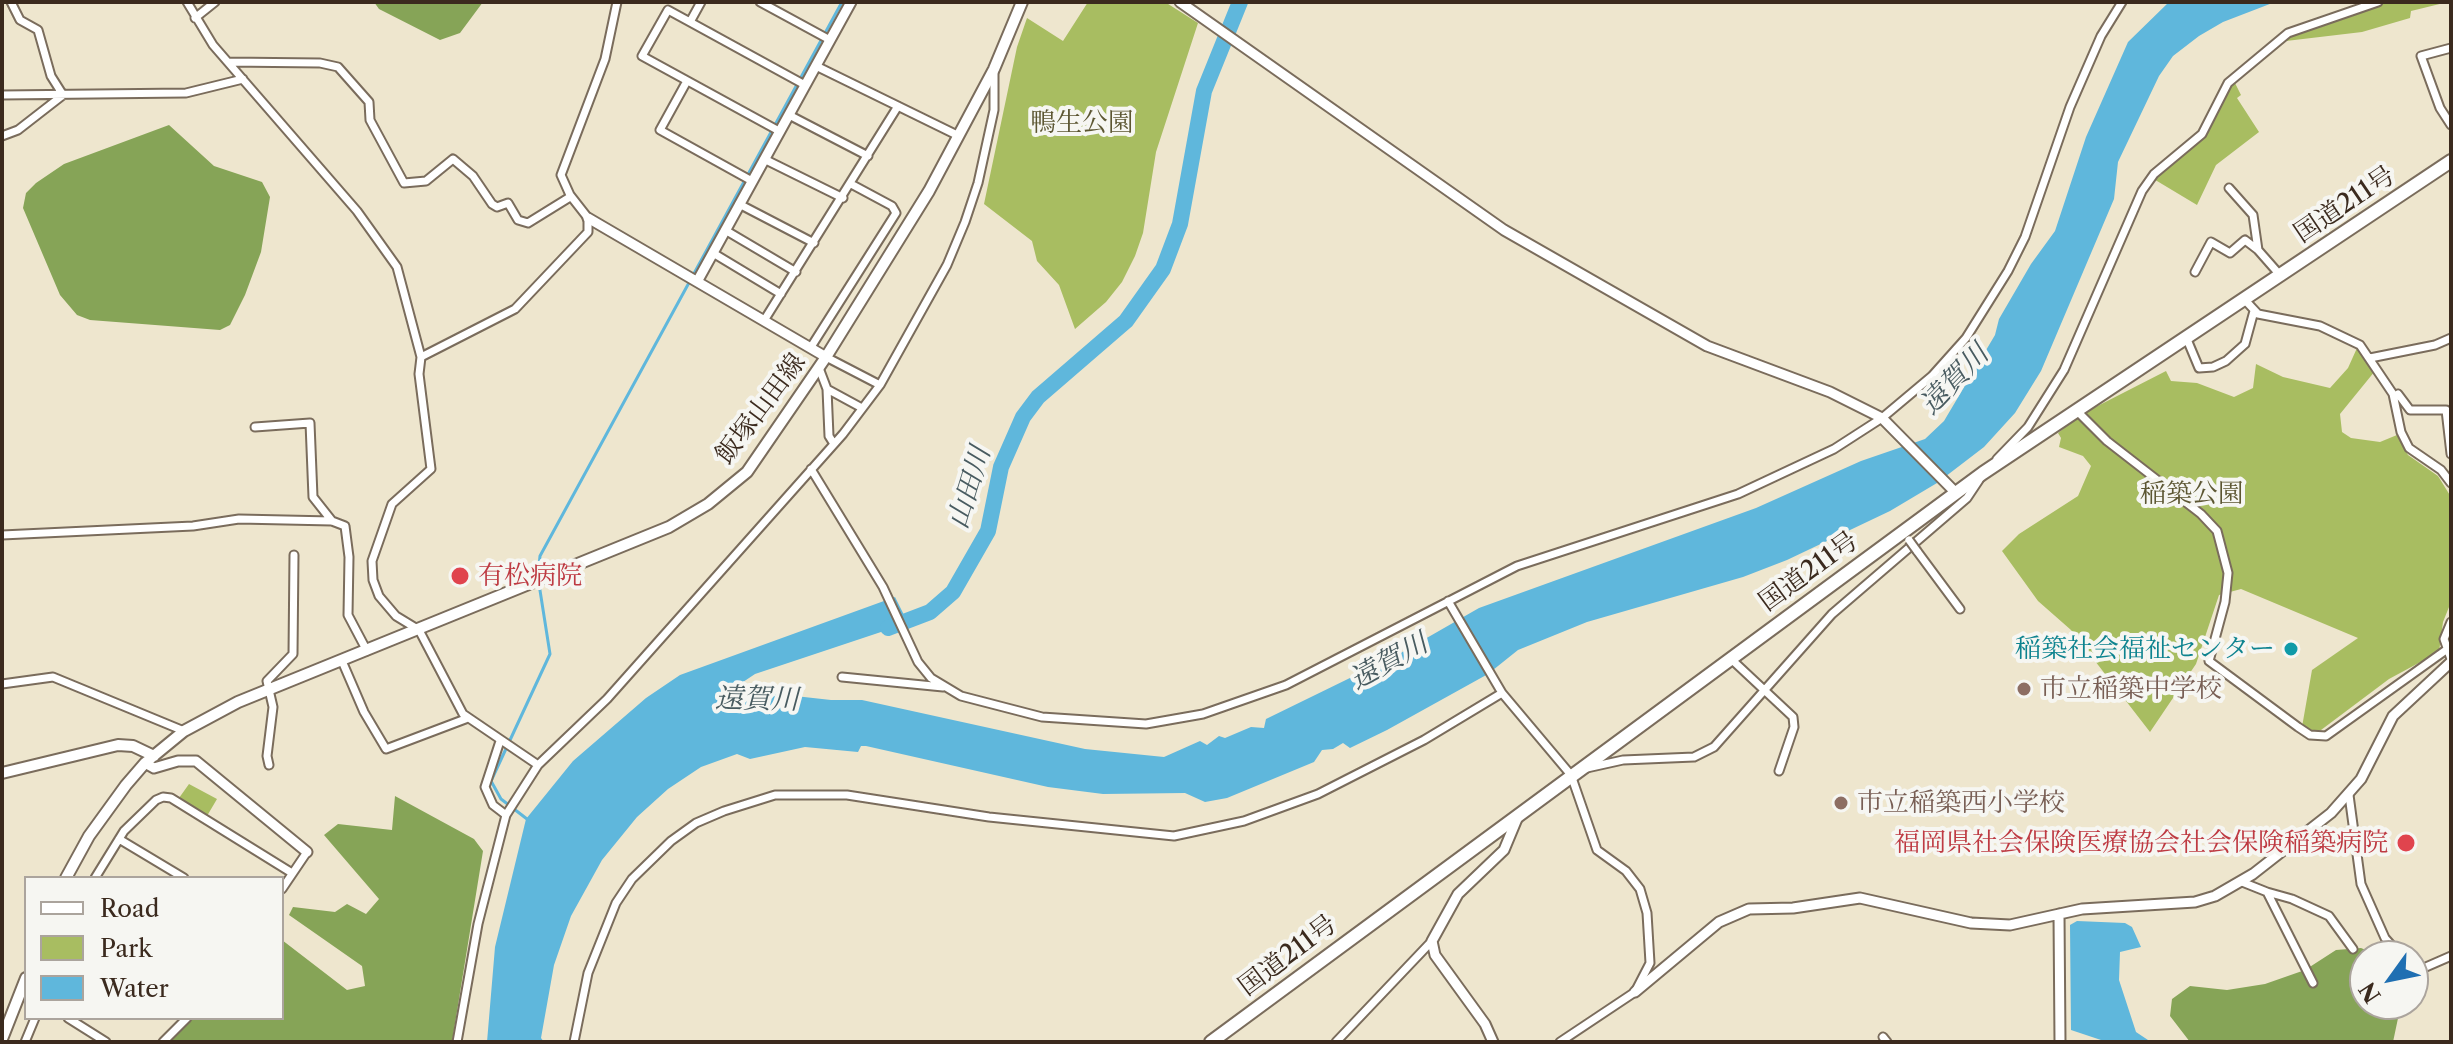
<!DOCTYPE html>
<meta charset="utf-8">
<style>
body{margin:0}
#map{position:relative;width:2453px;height:1044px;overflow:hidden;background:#eee6ce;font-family:"Libre Caslon Text",serif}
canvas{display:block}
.frame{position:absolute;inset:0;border:4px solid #3b2a1e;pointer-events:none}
.legend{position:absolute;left:24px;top:876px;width:260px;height:144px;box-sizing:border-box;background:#f6f6f2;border:2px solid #aba49d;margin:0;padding:10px 14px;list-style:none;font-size:24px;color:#3b2a1e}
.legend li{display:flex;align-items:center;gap:16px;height:40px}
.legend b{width:40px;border:2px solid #aba49d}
.north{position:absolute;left:2349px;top:940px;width:80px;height:80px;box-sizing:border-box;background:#f6f6f2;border:2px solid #aba49d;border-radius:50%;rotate:237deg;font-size:22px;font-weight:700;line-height:32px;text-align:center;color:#3b2a1e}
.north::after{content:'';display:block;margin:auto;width:28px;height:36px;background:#1f6fb2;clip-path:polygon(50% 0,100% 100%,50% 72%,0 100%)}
</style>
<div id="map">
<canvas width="2453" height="1044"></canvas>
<div class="frame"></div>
<ul class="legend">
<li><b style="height:10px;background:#fff"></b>Road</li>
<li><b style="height:22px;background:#a8bd61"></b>Park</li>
<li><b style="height:22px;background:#5fb7dc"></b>Water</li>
</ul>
<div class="north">N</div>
</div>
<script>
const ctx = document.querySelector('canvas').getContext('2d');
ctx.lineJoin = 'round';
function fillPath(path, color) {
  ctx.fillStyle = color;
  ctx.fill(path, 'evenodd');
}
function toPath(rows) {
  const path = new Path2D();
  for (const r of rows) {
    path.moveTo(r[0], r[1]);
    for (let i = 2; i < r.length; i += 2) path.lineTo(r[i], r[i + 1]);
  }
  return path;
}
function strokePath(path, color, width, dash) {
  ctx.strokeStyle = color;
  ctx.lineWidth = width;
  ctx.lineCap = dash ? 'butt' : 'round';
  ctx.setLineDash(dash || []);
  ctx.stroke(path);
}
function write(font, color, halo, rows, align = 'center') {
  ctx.font = font + ' "Libre Caslon Text","Noto Serif JP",serif';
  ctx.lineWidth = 8;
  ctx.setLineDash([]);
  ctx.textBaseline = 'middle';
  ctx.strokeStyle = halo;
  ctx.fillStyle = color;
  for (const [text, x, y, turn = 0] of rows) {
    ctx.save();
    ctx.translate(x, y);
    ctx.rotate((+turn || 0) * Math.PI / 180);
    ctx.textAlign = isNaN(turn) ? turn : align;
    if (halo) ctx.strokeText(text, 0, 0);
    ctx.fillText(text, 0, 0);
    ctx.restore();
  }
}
const green = toPath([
 [1088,2,1165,2,1198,23,1156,152,1143,233,1135,256,1122,282,1106,302,1075,329,1059,285,1037,261,1032,241,984,204,1017,47,1027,18,1063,41],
 [2378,2,2448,2,2411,11,2410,18,2362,32,2286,41,2235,83,2241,95,2237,98,2259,132,2216,165,2197,205,2152,178,2202,134,2220,93,2288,33],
 [2357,348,2375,371,2340,414,2342,432,2351,438,2380,442,2397,435,2408,455,2438,476,2451,497,2451,602,2443,622,2439,652,2389,679,2321,730,2312,732,2302,727,2312,670,2358,638,2241,589,2219,595,2196,664,2150,732,2071,630,2038,601,2002,551,2019,534,2078,496,2091,466,2083,456,2059,447,2061,438,2058,433,2080,415,2166,371,2171,381,2197,383,2234,397,2253,388,2256,364,2283,377,2330,388,2348,368],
 [189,784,217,799,207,816,179,798]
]);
const forest = toPath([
 [374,2,483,2,460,33,440,40,379,9],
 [169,125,214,166,262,182,270,197,261,252,245,295,230,325,220,330,90,320,77,315,60,295,23,208,26,193,36,183,64,164],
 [395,796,474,839,483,851,452,1042,170,1042,193,1018,282,1018,282,940,347,990,365,986,362,966,289,915,293,907,335,912,347,904,366,914,379,899,324,835,338,824,392,830],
 [2361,948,2380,956,2365,956,2365,1004,2401,1004,2393,1042,2190,1042,2170,1016,2172,999,2190,986,2227,990,2265,984,2305,970,2336,950]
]);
const water = toPath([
 [2169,2,2275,2,2223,22,2199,36,2173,56,2159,76,2118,162,2114,199,2041,371,2015,413,1984,447,1937,483,1890,511,1787,560,1743,577,1587,622,1518,650,1488,674,1387,730,1350,748,1343,743,1333,749,1322,750,1314,762,1227,798,1205,802,1185,793,1103,794,1048,787,866,746,861,746,858,752,805,747,750,759,737,754,701,767,668,789,637,817,602,860,571,916,554,965,541,1038,544,1042,487,1042,495,947,526,819,573,761,646,698,680,675,895,597,908,623,755,674,740,684,741,690,831,700,862,700,1085,749,1164,757,1200,741,1207,745,1219,736,1225,738,1251,727,1264,728,1266,719,1397,655,1479,608,1756,508,1861,461,1925,439,1944,421,1995,335,1999,319,2031,264,2055,231,2086,137,2128,42],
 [2077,921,2125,923,2132,927,2141,947,2120,952,2119,980,2136,1032,2151,1042,2166,1042,2107,1042,2071,1030,2070,925]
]);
const stream = toPath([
 [538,577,540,556,842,2],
 [527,819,501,799,491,781,550,654,539,584]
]);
const river = toPath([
 [888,628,930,612,953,592,988,531,1001,467,1023,417,1038,397,1126,321,1163,269,1180,224,1204,91,1240,2]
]);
const minor = toPath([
 [187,2,213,45,357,211,397,267,421,357,419,374,431,469,392,504,372,561,373,580,379,596,396,616,419,630,463,714,538,765],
 [701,2,690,22,668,10,642,56,779,131],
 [760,2,830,40],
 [195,18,215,2],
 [690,22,805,85],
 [2451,48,2421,56,2440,108,2451,125],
 [228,62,320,63,338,67,369,102,370,120,404,183,426,181,453,159,473,176,492,204,497,207,508,203,518,220,528,223,570,197],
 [816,66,959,136],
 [687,81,660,130,752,181],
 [2,95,186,93,243,79],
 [789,115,868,156],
 [2,136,18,130,63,95,51,76,38,30,20,20,11,2],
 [764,159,843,198],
 [2229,188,2253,215,2258,250,2280,275],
 [739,204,814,243],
 [725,230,796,272],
 [713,253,781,294],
 [2195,272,2211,242,2230,253,2245,240,2258,250],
 [2244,299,2258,314,2320,326,2360,345,2393,394,2401,432,2409,448,2441,470,2451,483],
 [765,319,898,106],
 [2186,337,2199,368,2213,367,2226,361,2245,344,2254,311],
 [811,347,896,213,892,206,851,184],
 [421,357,515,309,588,232,588,218,570,195,561,175,605,59,617,2],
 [826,357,880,385],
 [2370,358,2435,345,2451,338],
 [819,368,827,389,829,436,834,444],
 [827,389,862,408],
 [2398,394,2410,410,2446,410,2451,454],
 [2076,410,2107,441,2201,514,2217,531,2228,573,2225,602,2209,661,2298,727,2310,735,2326,736,2446,650],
 [255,427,310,423,313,497,332,521],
 [1997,459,2028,427,2064,370,2142,191,2154,174,2202,134,2228,83,2288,33,2378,2],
 [811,469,883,587,918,662,931,678,961,696,1042,717,1146,724,1203,714,1286,685,1517,566,1738,494,1834,449,1882,418,1932,376,1966,338,2008,271,2025,237,2070,107,2101,36,2122,2],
 [2,535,193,526,239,519,332,521,345,526,349,557,348,615,367,651],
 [1917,551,1960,609],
 [1448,601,1502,693,1571,775,1597,850,1626,871,1640,889,1647,913,1650,963,1635,992,1560,1042],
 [2451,622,2444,639,2451,659],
 [1730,658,1793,717,1794,727,1779,771],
 [342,661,364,712,386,749,468,718],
 [842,677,943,687],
 [2,684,53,677,184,731],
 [500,741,485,787,493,805,506,815],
 [269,765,267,756,273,707,267,681,293,654,294,555],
 [1587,768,1623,760,1694,757,1714,747,1832,614,1967,498,1979,480],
 [2349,795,2361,884,2385,938,2401,956],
 [119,839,184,878],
 [95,878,124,831,156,800,163,797,171,798,292,873],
 [2242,882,2267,892,2313,983],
 [282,889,307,852],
 [2267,892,2292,899,2329,916,2353,949],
 [2413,965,2419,970,2451,956],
 [68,1018,106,1042],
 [1883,1037,1887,1042],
 [25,1042,35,1018],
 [163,1042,187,1018],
 [457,1042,478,924,506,815,538,765,607,699,843,434,880,385,947,265,965,222,978,183,994,110,994,72],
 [574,1042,588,973,616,903,632,879,671,841,696,823,724,811,775,795,847,795,989,817,1174,836,1244,821,1318,794,1424,740,1502,693],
 [1336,1042,1432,941]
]);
const tertiary = toPath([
 [1180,2,1504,230,1707,346,1830,392,1882,418,1956,493],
 [588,218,826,357],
 [698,280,851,2],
 [145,763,154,768,178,761,196,761,307,852],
 [2059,914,2060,1042],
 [1635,992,1719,922,1749,909,1793,908,1860,898,1971,923,2010,925,2082,909,2195,902,2215,896,2253,874,2331,813,2361,779,2393,716,2451,662],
 [1493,1042,1485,1024,1435,955,1432,941,1458,894,1504,850,1519,814]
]);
const secondary = toPath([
 [2,773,118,745,133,746,154,756],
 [66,878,89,836,126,785,145,763,184,731,238,702,669,527,708,504,747,472,826,357,929,191,994,69,1022,2],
 [2,1039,26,978]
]);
const trunk = toPath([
 [1211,1042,1983,473,2451,161]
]);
const minorBridge = toPath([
 [1909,540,1917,551]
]);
const markers = [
 [460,576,10,"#e0444e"],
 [2291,649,8,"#0f9aa8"],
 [2024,689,8,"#8d6e63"],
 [1841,803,8,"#8d6e63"],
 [2406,843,10,"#e0444e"]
];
const parkNames = [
 ["鴨生公園",1082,123],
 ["稲築公園",2192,494]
];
const streetNames = [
 ["国道211号",2345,205,-34],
 ["飯塚山田線",761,409,-53],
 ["国道211号",1809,572,-36],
 ["国道211号",1288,956,-37]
];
const healthNames = [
 ["有松病院",478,576],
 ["福岡県社会保険医療協会社会保険稲築病院",2388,843,"right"]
];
const cultureNames = [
 ["稲築社会福祉センター",2275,649]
];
const educationNames = [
 ["市立稲築中学校",2040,689],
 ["市立稲築西小学校",1857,803]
];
const waterNames = [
 ["遠賀川",1955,380,-46],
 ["山田川",970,488,-73],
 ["遠賀川",1389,662,-29],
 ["遠賀川",757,700,1]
];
fillPath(green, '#a8bd61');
fillPath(forest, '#86a457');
fillPath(water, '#5fb7dc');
strokePath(stream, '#5fb7dc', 3);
strokePath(river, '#5fb7dc', 16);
strokePath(minor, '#7a6c5c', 11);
strokePath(tertiary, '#7a6c5c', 13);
strokePath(secondary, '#7a6c5c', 14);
strokePath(trunk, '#7a6c5c', 16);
strokePath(minor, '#fff', 7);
strokePath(tertiary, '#fff', 9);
strokePath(secondary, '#fff', 10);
strokePath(trunk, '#fff', 12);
strokePath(minorBridge, '#7a6c5c', 11, []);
strokePath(minorBridge, '#fff', 7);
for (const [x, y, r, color] of markers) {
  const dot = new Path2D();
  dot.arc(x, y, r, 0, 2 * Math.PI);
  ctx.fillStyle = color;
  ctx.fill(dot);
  strokePath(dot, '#f6f6f2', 3);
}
write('26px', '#5c5632', '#f6f6f2', parkNames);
write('26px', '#3b2a1e', '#f6f6f2', streetNames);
write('26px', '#be3a42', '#f6f6f2', healthNames, 'left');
write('26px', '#0d838f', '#f6f6f2', cultureNames, 'right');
write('26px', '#785e54', '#f6f6f2', educationNames, 'left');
write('italic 28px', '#485b60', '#f6f6f2', waterNames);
</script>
